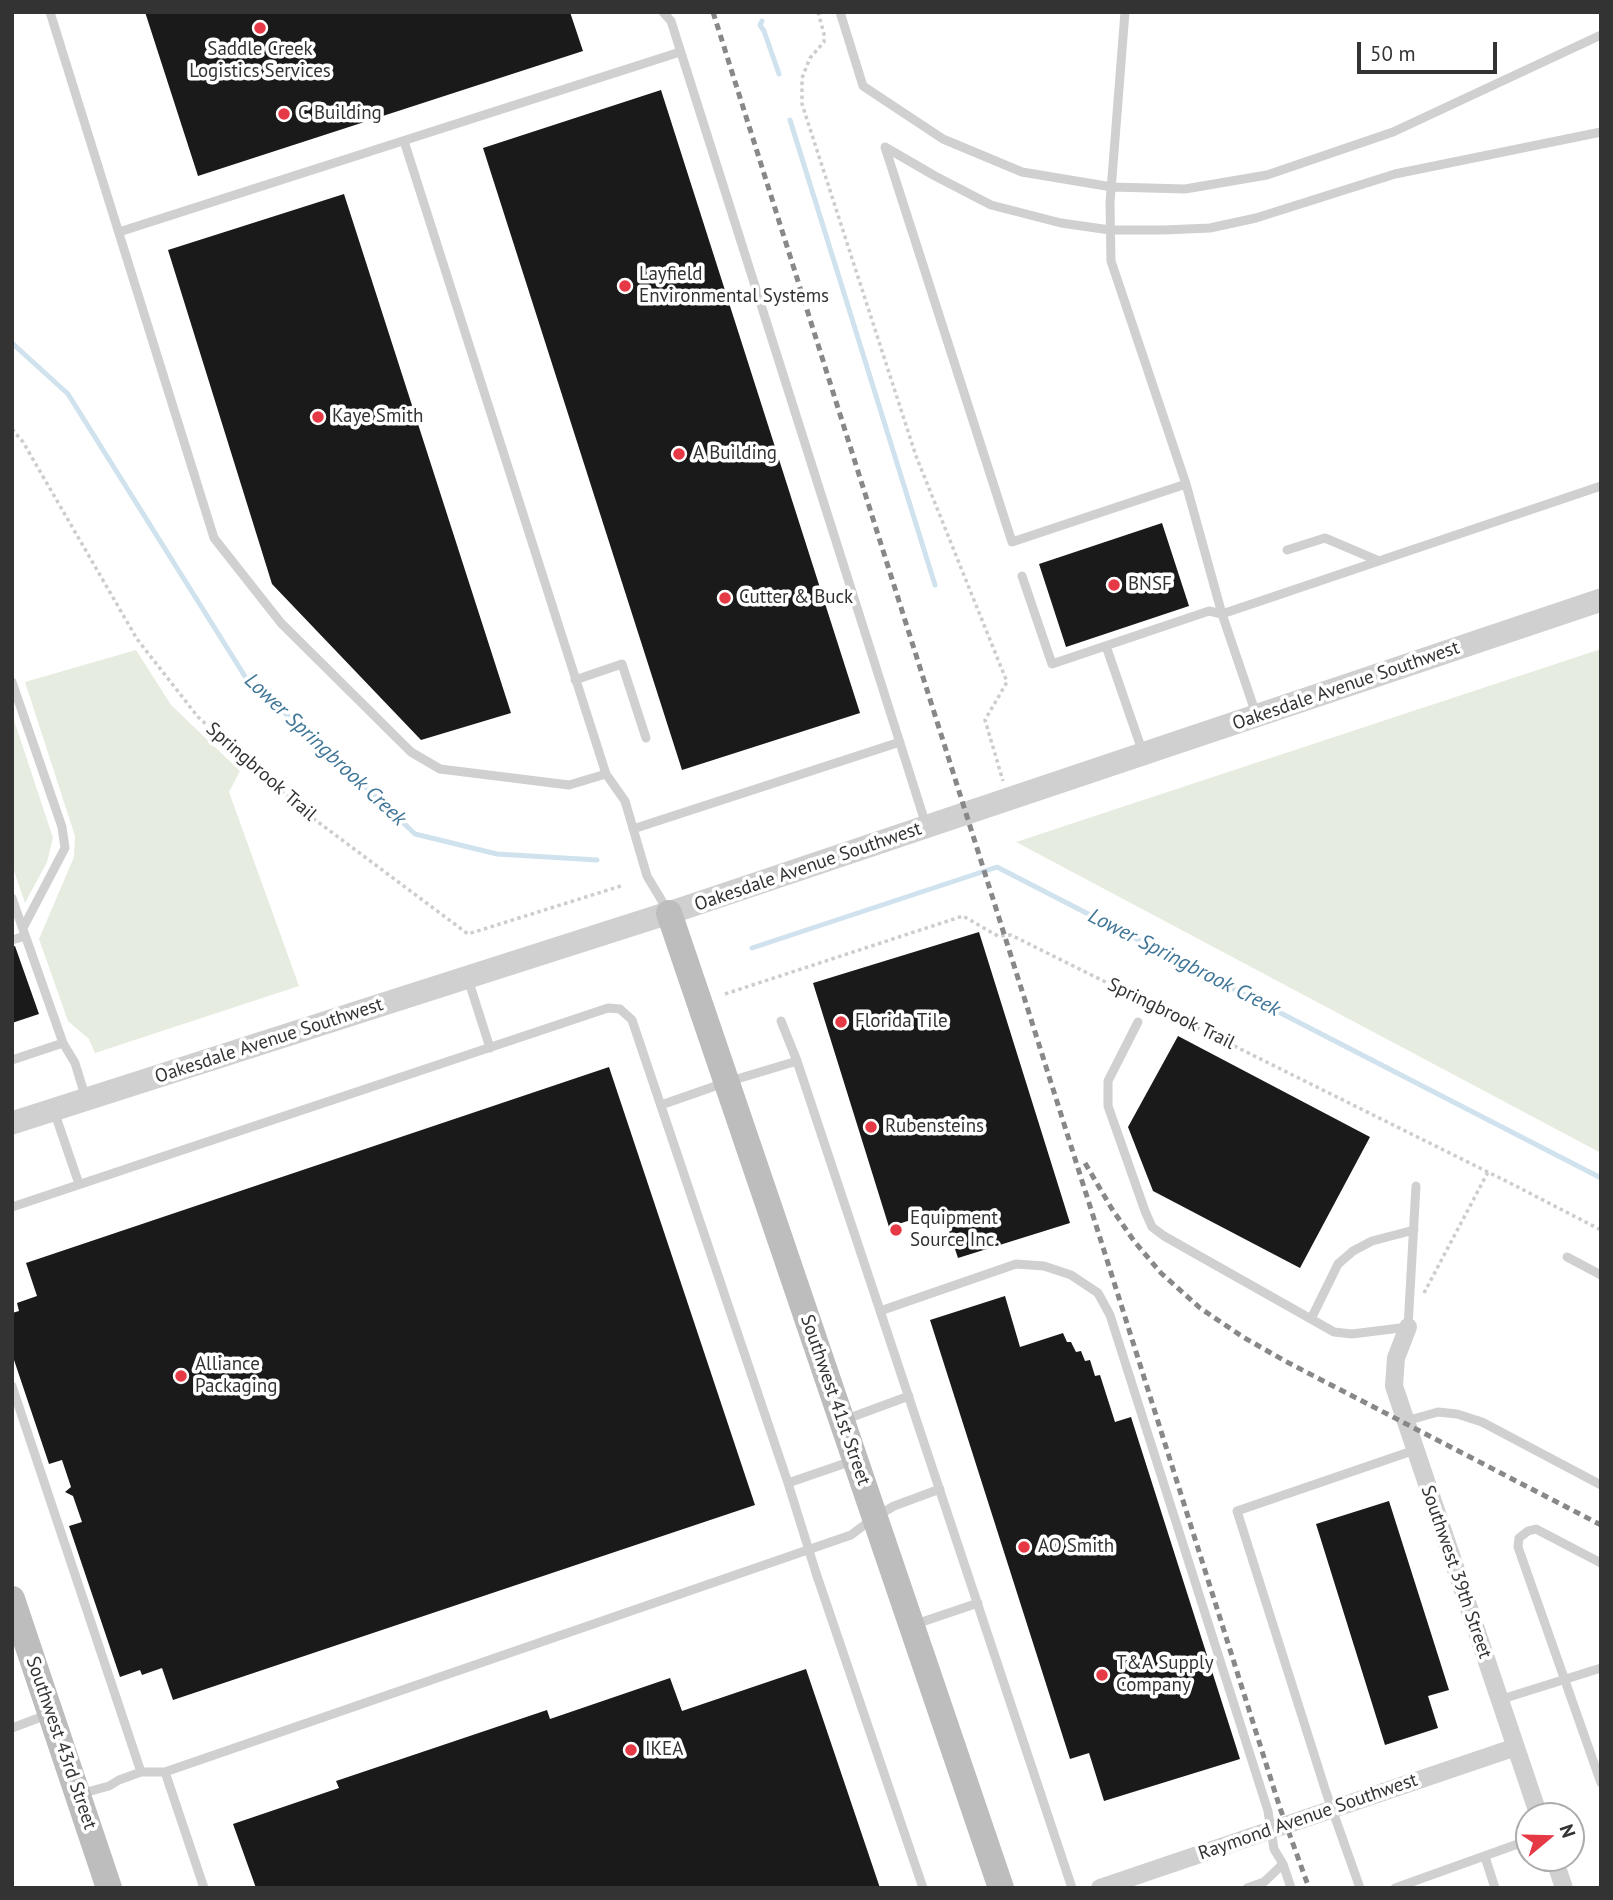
<!DOCTYPE html>
<style>
body{margin:0}
#map{position:relative;width:1613px;height:1900px;overflow:hidden;background:#fff;font-family:"PT Sans",sans-serif}
canvas{display:block}
.frame{position:absolute;inset:0;border:14px solid #333;pointer-events:none}
.north{position:absolute;left:1515px;top:1802px;width:70px;height:70px;box-sizing:border-box;background:#fff;border:2px solid #adadad;border-radius:50%;rotate:71deg;font-size:19px;font-weight:700;line-height:28px;text-align:center;color:#333}
.north::after{content:'';display:block;margin:auto;width:24px;height:32px;background:#e63946;clip-path:polygon(50% 0,100% 100%,50% 72%,0 100%)}
.scale{position:absolute;left:1357px;top:42px;width:140px;height:32px;box-sizing:border-box;border:4px solid #333;border-top:0;padding-left:9px;font-size:21px;line-height:24px;white-space:nowrap;color:#333;-webkit-text-stroke:5px #fff;paint-order:stroke}
</style>
<div id="map">
<canvas width="1613" height="1900"></canvas>
<div class="frame"></div>
<div class="north">N</div>
<div class="scale">50 m</div>
</div>
<script>
const ctx = document.querySelector('canvas').getContext('2d');
ctx.lineJoin = 'round';
function fillPath(path, color) {
  ctx.fillStyle = color;
  ctx.fill(path, 'evenodd');
}
function toPath(rows) {
  const path = new Path2D();
  for (const r of rows) {
    path.moveTo(r[0], r[1]);
    for (let i = 2; i < r.length; i += 2) path.lineTo(r[i], r[i + 1]);
  }
  return path;
}
function strokePath(path, color, width, dash) {
  ctx.strokeStyle = color;
  ctx.lineWidth = width;
  ctx.lineCap = dash ? 'butt' : 'round';
  ctx.setLineDash(dash || []);
  ctx.stroke(path);
}
function write(font, color, halo, rows, align = 'center') {
  ctx.font = font + ' "PT Sans",sans-serif';
  ctx.lineWidth = 7;
  ctx.setLineDash([]);
  ctx.textBaseline = 'middle';
  ctx.strokeStyle = halo;
  ctx.fillStyle = color;
  for (const [text, x, y, turn = 0] of rows) {
    ctx.save();
    ctx.translate(x, y);
    ctx.rotate((+turn || 0) * Math.PI / 180);
    ctx.textAlign = isNaN(turn) ? turn : align;
    if (halo) ctx.strokeText(text, 0, 0);
    ctx.fillText(text, 0, 0);
    ctx.restore();
  }
}
const green = toPath([
 [1601,649,1601,1153,1016,842],
 [136,650,171,705,240,771,229,792,299,986,95,1053,89,1039,68,1021,39,939,74,857,75,836,25,682],
 [12,714,53,838,47,862,25,903,12,865]
]);
const stream = toPath([
 [762,21,760,25,764,31,779,74],
 [790,120,935,585],
 [12,343,68,394,246,678,347,769,415,834,497,854,597,860],
 [752,948,997,867,1601,1178]
]);
const building = toPath([
 [145,12,570,12,583,51,198,176],
 [661,90,860,713,682,770,483,148],
 [344,194,511,713,421,740,272,584,168,250],
 [1162,523,1189,606,1066,647,1039,564],
 [979,932,1070,1223,958,1258,942,1210,889,1227,813,983],
 [15,946,39,1014,12,1023,12,947],
 [1178,1036,1370,1137,1300,1268,1153,1191,1128,1127],
 [609,1067,755,1505,173,1700,162,1668,142,1675,140,1670,120,1677,69,1526,82,1522,73,1496,65,1492,71,1487,62,1460,49,1464,12,1354,12,1313,19,1311,17,1303,37,1296,26,1263],
 [1005,1296,1020,1347,1063,1333,1067,1342,1071,1342,1076,1352,1081,1351,1085,1361,1090,1360,1095,1376,1100,1375,1115,1422,1131,1417,1240,1759,1104,1801,1089,1753,1070,1759,930,1320],
 [1389,1501,1449,1690,1428,1696,1438,1728,1385,1745,1316,1524],
 [806,1669,880,1888,256,1888,233,1824,339,1788,336,1781,547,1710,550,1719,670,1678,682,1711]
]);
const path = toPath([
 [818,12,824,34,824,42,810,58,802,78,802,104,916,456,1007,682,985,720,1003,781],
 [12,429,23,442,137,639,198,717,310,816,468,934,624,885],
 [725,994,963,916,998,936,1011,935,1510,1183,1601,1230],
 [1424,1293,1488,1172]
]);
const service = toPath([
 [50,12,214,538,281,623,411,752,440,769,569,785,606,774],
 [663,12,671,21,926,825],
 [840,12,863,86,943,139,1022,172,1112,187,1185,189,1267,175,1393,132,1601,35],
 [1125,12,1110,203,1111,261,1186,484,1222,614,1256,714],
 [404,141,606,774,625,801,647,876,668,911],
 [119,232,680,52],
 [1186,484,1012,542,885,147,935,176,991,205,1061,223,1110,230,1164,230,1210,228,1256,218,1395,174,1601,132],
 [1287,550,1325,538,1379,561],
 [1022,576,1052,664,1209,611,1222,614,1601,486],
 [1106,646,1143,753],
 [575,680,622,664,646,738],
 [12,682,62,827,65,848,23,928],
 [633,829,900,742],
 [12,898,63,1043,12,1060],
 [12,940,25,936],
 [468,979,490,1048],
 [781,1021,797,1061,1072,1888],
 [1138,1022,1108,1081,1108,1106,1145,1211,1152,1227,1164,1236,1334,1332,1352,1334,1408,1327,1416,1186],
 [63,1043,75,1063,86,1099],
 [661,1105,727,1082,797,1061],
 [54,1111,79,1184],
 [12,1207,608,1008,620,1009,632,1020,788,1483,816,1573,923,1888],
 [1567,1257,1601,1275],
 [880,1311,1016,1264,1044,1266,1071,1275,1098,1293,1110,1315,1268,1811,1274,1849,1283,1864,1291,1888],
 [1311,1319,1338,1264,1353,1251,1372,1241,1414,1230],
 [12,1386,141,1772],
 [844,1420,909,1396],
 [1406,1421,1438,1412,1457,1414,1482,1422,1601,1485],
 [788,1483,852,1461],
 [1601,1563,1536,1529,1528,1531,1519,1538,1518,1547,1601,1783],
 [913,1625,978,1603],
 [1499,1700,1601,1668],
 [12,1728,49,1714],
 [165,1772,204,1888],
 [80,1794,109,1786,119,1780,141,1772,165,1772,851,1535,875,1517,894,1506,940,1489],
 [1485,1857,1495,1888],
 [1247,1888,1264,1882,1283,1864],
 [1360,1888,1326,1792,1237,1511,1415,1450],
 [1395,1888,1529,1840]
]);
const minor = toPath([
 [1408,1327,1396,1358,1394,1386,1539,1816],
 [1554,1858,1564,1888],
 [1100,1888,1516,1747]
]);
const tertiary = toPath([
 [12,1123,687,907,1601,600]
]);
const secondary = toPath([
 [669,913,1001,1888],
 [12,1599,109,1888]
]);
const rail = toPath([
 [713,12,1280,1808,1309,1888],
 [1085,1163,1112,1209,1134,1241,1161,1273,1200,1308,1243,1337,1285,1361,1601,1525]
]);
const markers = [
 [260,28,7,"#e63946"],
 [284,114,7,"#e63946"],
 [625,286,7,"#e63946"],
 [318,417,7,"#e63946"],
 [679,454,7,"#e63946"],
 [1114,585,7,"#e63946"],
 [725,598,7,"#e63946"],
 [841,1022,7,"#e63946"],
 [871,1127,7,"#e63946"],
 [896,1230,7,"#e63946"],
 [181,1376,7,"#e63946"],
 [1024,1547,7,"#e63946"],
 [1102,1675,7,"#e63946"],
 [631,1750,7,"#e63946"]
];
const poiNames = [
 ["Saddle Creek",260,50,"center"],
 ["Logistics Services",260,72,"center"],
 ["C Building",298,114],
 ["Layfield",639,275],
 ["Environmental Systems",639,297],
 ["Kaye Smith",332,417],
 ["A Building",693,454],
 ["BNSF",1128,585],
 ["Cutter & Buck",739,598],
 ["Florida Tile",855,1022],
 ["Rubensteins",885,1127],
 ["Equipment",910,1219],
 ["Source Inc.",910,1241],
 ["Alliance",195,1365],
 ["Packaging",195,1387],
 ["AO Smith",1038,1547],
 ["T&A Supply",1116,1664],
 ["Company",1116,1686],
 ["IKEA",645,1750]
];
const streetNames = [
 ["Oakesdale Avenue Southwest",1346,686,-19],
 ["Springbrook Trail",261,772,41],
 ["Oakesdale Avenue Southwest",808,867,-19],
 ["Springbrook Trail",1171,1014,26],
 ["Oakesdale Avenue Southwest",269,1041,-18],
 ["Southwest 41st Street",835,1400,71],
 ["Southwest 39th Street",1456,1572,71],
 ["Southwest 43rd Street",61,1743,71],
 ["Raymond Avenue Southwest",1308,1817,-19]
];
const waterNames = [
 ["Lower Springbrook Creek",325,750,43],
 ["Lower Springbrook Creek",1184,963,27]
];
fillPath(green, '#e6ecdf');
strokePath(stream, '#cfe2ee', 5);
fillPath(building, '#1a1a1a');
strokePath(path, '#cdcdcd', 3.5, [3.5, 3.5]);
strokePath(service, '#d0d0d0', 9);
strokePath(minor, '#d0d0d0', 18);
strokePath(tertiary, '#d0d0d0', 23);
strokePath(secondary, '#bdbdbd', 26);
strokePath(rail, '#888', 5, [7, 5]);
for (const [x, y, r, color] of markers) {
  const dot = new Path2D();
  dot.arc(x, y, r, 0, 2 * Math.PI);
  ctx.fillStyle = color;
  ctx.fill(dot);
  strokePath(dot, '#fff', 2.5);
}
write('19px', '#333', '#fff', poiNames, 'left');
write('19px', '#333', '#fff', streetNames);
write('italic 21px', '#3f7597', '#fff', waterNames);
</script>
